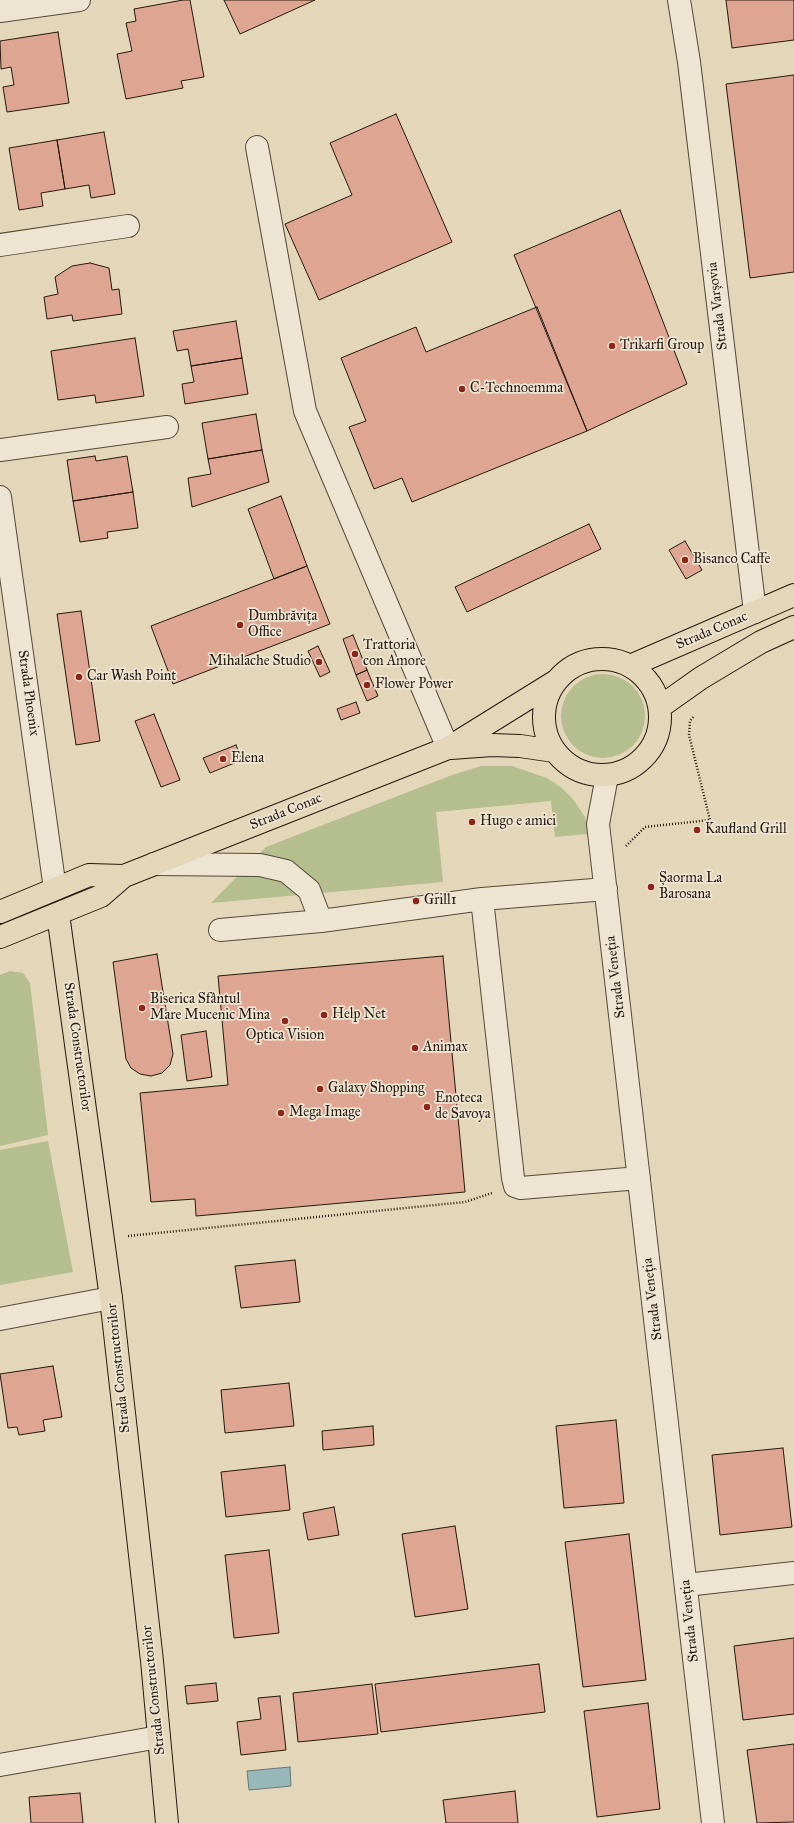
<!DOCTYPE html>
<meta charset="utf-8">
<style>
body{margin:0}
canvas{display:block;background:#e4d7b9}
</style>
<canvas width="794" height="1823"></canvas>
<script>
const ctx = document.querySelector('canvas').getContext('2d');
ctx.lineJoin = 'round';
function fillPath(path, color) {
  ctx.fillStyle = color;
  ctx.fill(path, 'evenodd');
}
function toPath(rows) {
  const path = new Path2D();
  for (const r of rows) {
    if (r.length === 3) {
      path.moveTo(r[0] + r[2], r[1]);
      path.arc(r[0], r[1], r[2], 0, 2 * Math.PI);
      continue;
    }
    path.moveTo(r[0], r[1]);
    for (let i = 2; i < r.length; i += 2) path.lineTo(r[i], r[i + 1]);
  }
  return path;
}
function strokePath(path, color, width, dash) {
  ctx.strokeStyle = color;
  ctx.lineWidth = width;
  ctx.lineCap = dash ? 'butt' : 'round';
  ctx.setLineDash(dash || []);
  ctx.stroke(path);
}
function write(font, color, halo, rows, align = 'center') {
  ctx.font = font + ' "IM FELL Great Primer",serif';
  ctx.lineWidth = 3.5;
  ctx.setLineDash([]);
  ctx.textBaseline = 'middle';
  ctx.strokeStyle = halo;
  ctx.fillStyle = color;
  for (const [text, x, y, turn = 0] of rows) {
    ctx.save();
    ctx.translate(x, y);
    ctx.rotate((+turn || 0) * Math.PI / 180);
    ctx.textAlign = isNaN(turn) ? turn : align;
    if (halo) ctx.strokeText(text, 0, 0);
    ctx.fillText(text, 0, 0);
    ctx.restore();
  }
}
const green = toPath([
 [603,716,42],
 [481,766,512,766,547,778,562,788,573,799,585,817,589,834,555,837,551,801,436,812,443,882,211,903,266,847,452,775],
 [10,971,23,973,30,983,48,1135,0,1146,0,975],
 [48,1141,73,1272,0,1285,0,1150]
]);
const water = toPath([
 [290,1767,291,1786,249,1790,247,1771,290,1767]
]);
const building = toPath([
 [183,0,190,0,204,77,181,81,183,88,126,99,117,54,132,51,126,23,136,21,134,9,183,0],
 [224,0,315,0,240,34,224,0],
 [726,0,794,0,794,40,732,48,726,0],
 [58,32,69,103,7,112,3,87,14,85,11,67,1,69,0,41,58,32],
 [794,75,794,272,750,278,726,84,794,75],
 [396,114,452,242,319,300,285,224,352,195,330,143,396,114],
 [104,132,115,194,91,198,89,185,65,189,57,140,104,132],
 [57,140,65,189,41,193,43,206,19,210,9,148,57,140],
 [620,210,687,384,587,431,514,255,620,210],
 [90,263,109,268,112,290,119,289,122,314,73,321,72,315,47,319,44,297,58,294,55,277,72,266,90,263],
 [537,307,587,431,412,502,402,478,374,489,349,427,366,421,341,358,416,327,426,352,537,307],
 [236,321,242,358,191,366,188,349,177,351,173,331,236,321],
 [135,338,144,396,96,403,95,395,58,400,51,351,135,338],
 [242,358,248,394,185,404,182,384,194,382,191,366,242,358],
 [256,414,262,450,208,459,202,423,256,414],
 [262,450,269,482,192,507,188,478,211,474,208,459,262,450],
 [95,456,96,461,127,456,133,492,73,501,67,460,95,456],
 [133,492,138,528,107,532,108,538,80,542,73,501,133,492],
 [281,496,307,566,274,579,248,509,281,496],
 [589,524,601,549,467,612,455,587,589,524],
 [685,541,702,570,686,579,669,550,685,541],
 [307,566,330,624,173,684,151,626,307,566],
 [81,611,100,741,76,745,57,614,81,611],
 [353,635,367,670,356,675,343,639,353,635],
 [318,646,330,672,320,677,308,651,318,646],
 [367,670,378,696,367,701,356,675,367,670],
 [356,702,360,713,341,720,337,709,356,702],
 [154,714,180,780,161,787,135,721,154,714],
 [236,745,242,760,210,773,203,758,236,745],
 [157,954,173,1054,170,1065,162,1073,151,1076,140,1074,131,1068,126,1059,113,962,157,954],
 [443,956,465,1192,196,1216,195,1199,151,1202,140,1093,228,1085,218,976,443,956],
 [206,1031,212,1077,187,1081,181,1035,206,1031],
 [295,1260,300,1302,241,1308,235,1266,295,1260],
 [53,1366,62,1417,43,1420,45,1431,19,1435,17,1427,8,1428,0,1374,53,1366],
 [289,1383,294,1426,225,1433,221,1390,289,1383],
 [616,1420,624,1503,564,1508,556,1426,616,1420],
 [373,1426,374,1445,323,1450,322,1431,373,1426],
 [783,1448,792,1527,720,1535,712,1455,783,1448],
 [285,1465,290,1510,226,1517,221,1472,285,1465],
 [334,1507,339,1535,308,1540,303,1513,334,1507],
 [455,1526,468,1609,415,1617,402,1534,455,1526],
 [629,1534,646,1680,583,1687,565,1542,629,1534],
 [269,1550,279,1633,234,1638,225,1555,269,1550],
 [794,1638,794,1714,743,1720,734,1646,794,1638],
 [539,1664,545,1712,381,1732,375,1684,539,1664],
 [216,1683,218,1701,187,1704,185,1686,216,1683],
 [372,1684,378,1734,298,1742,293,1693,372,1684],
 [280,1696,286,1750,241,1755,237,1722,261,1719,258,1698,280,1696],
 [648,1703,660,1809,597,1817,584,1711,648,1703],
 [794,1744,794,1822,757,1823,747,1750,794,1744],
 [515,1791,518,1823,446,1823,443,1800,515,1791],
 [80,1793,83,1823,31,1823,29,1797,80,1793]
]);
const path = toPath([
 [626,846,645,827,710,820,689,735,690,721,694,716],
 [128,1236,465,1202,492,1193]
]);
const minor = toPath([
 [679,0,689,62,755,612],
 [0,11,79,0],
 [257,147,305,411,448,748],
 [0,245,128,226],
 [0,450,167,427],
 [0,497,55,889],
 [607,776,598,824,713,1823],
 [154,864,260,865,286,871,309,890,321,921],
 [482,899,513,1178,515,1186,521,1188,639,1178],
 [220,930,321,921,482,899,606,889],
 [0,1319,111,1298],
 [686,1585,794,1573],
 [0,1765,159,1737]
]);
const major = toPath([
 [602,717,58],
 [630,666,794,595],
 [660,707,701,678,761,642,794,627],
 [451,748,492,745,520,746,554,751],
 [0,912,89,875,124,876],
 [58,914,111,1298,152,1661,167,1823],
 [0,937,101,896,124,876,448,748,556,681]
]);
const markers = [
 [612,346,4,"#8f2418"],
 [462,389,4,"#8f2418"],
 [685,560,4,"#8f2418"],
 [240,625,4,"#8f2418"],
 [355,654,4,"#8f2418"],
 [319,662,4,"#8f2418"],
 [79,677,4,"#8f2418"],
 [367,685,4,"#8f2418"],
 [223,759,4,"#8f2418"],
 [472,822,4,"#8f2418"],
 [697,830,4,"#8f2418"],
 [651,887,4,"#8f2418"],
 [416,901,4,"#8f2418"],
 [142,1008,4,"#8f2418"],
 [324,1015,4,"#8f2418"],
 [285,1021,4,"#8f2418"],
 [415,1048,4,"#8f2418"],
 [320,1089,4,"#8f2418"],
 [427,1107,4,"#8f2418"],
 [281,1113,4,"#8f2418"]
];
const streetNames = [
 ["Strada Varșovia",718,306,-97],
 ["Strada Conac",712,631,-23],
 ["Strada Phoenix",28,693,82],
 ["Strada Conac",286,812,-22],
 ["Strada Veneția",616,977,-97],
 ["Strada Constructorilor",77,1047,82],
 ["Strada Veneția",653,1299,-97],
 ["Strada Constructorilor",119,1368,-96],
 ["Strada Veneția",690,1621,-96],
 ["Strada Constructorilor",154,1690,-96]
];
const poiNames = [
 ["Trikarfi Group",620,346],
 ["C-Technoemma",470,389],
 ["Bisanco Caffe",693,560],
 ["Dumbrăvița",248,617],
 ["Office",248,633],
 ["Trattoria",363,646],
 ["con Amore",363,662],
 ["Mihalache Studio",311,662,"right"],
 ["Car Wash Point",87,677],
 ["Flower Power",375,685],
 ["Elena",231,759],
 ["Hugo e amici",480,822],
 ["Kaufland Grill",705,830],
 ["Șaorma La",659,879],
 ["Barosana",659,895],
 ["Grill1",424,901],
 ["Biserica Sfântul",150,1000],
 ["Mare Mucenic Mina",150,1016],
 ["Help Net",332,1015],
 ["Optica Vision",285,1036,"center"],
 ["Animax",423,1048],
 ["Galaxy Shopping",328,1089],
 ["Enoteca",435,1099],
 ["de Savoya",435,1115],
 ["Mega Image",289,1113]
];
fillPath(green, '#b5be8e');
fillPath(water, '#98b7b8');
strokePath(water, '#6a7774', 1);
fillPath(building, '#dea692');
strokePath(building, '#24180e', 1);
strokePath(minor, '#544839', 24);
strokePath(major, '#24180e', 24);
strokePath(path, '#24180e', 2.5, [1, 2]);
strokePath(minor, '#ede5d2', 22);
strokePath(major, '#e4d7b9', 22);
for (const [x, y, r, color] of markers) {
  const dot = new Path2D();
  dot.arc(x, y, r, 0, 2 * Math.PI);
  ctx.fillStyle = color;
  ctx.fill(dot);
  strokePath(dot, '#ede5d2', 1.5);
}
write('14px', '#24180e', '#ede5d2', streetNames);
write('14px', '#24180e', '#ede5d2', poiNames, 'left');
</script>
